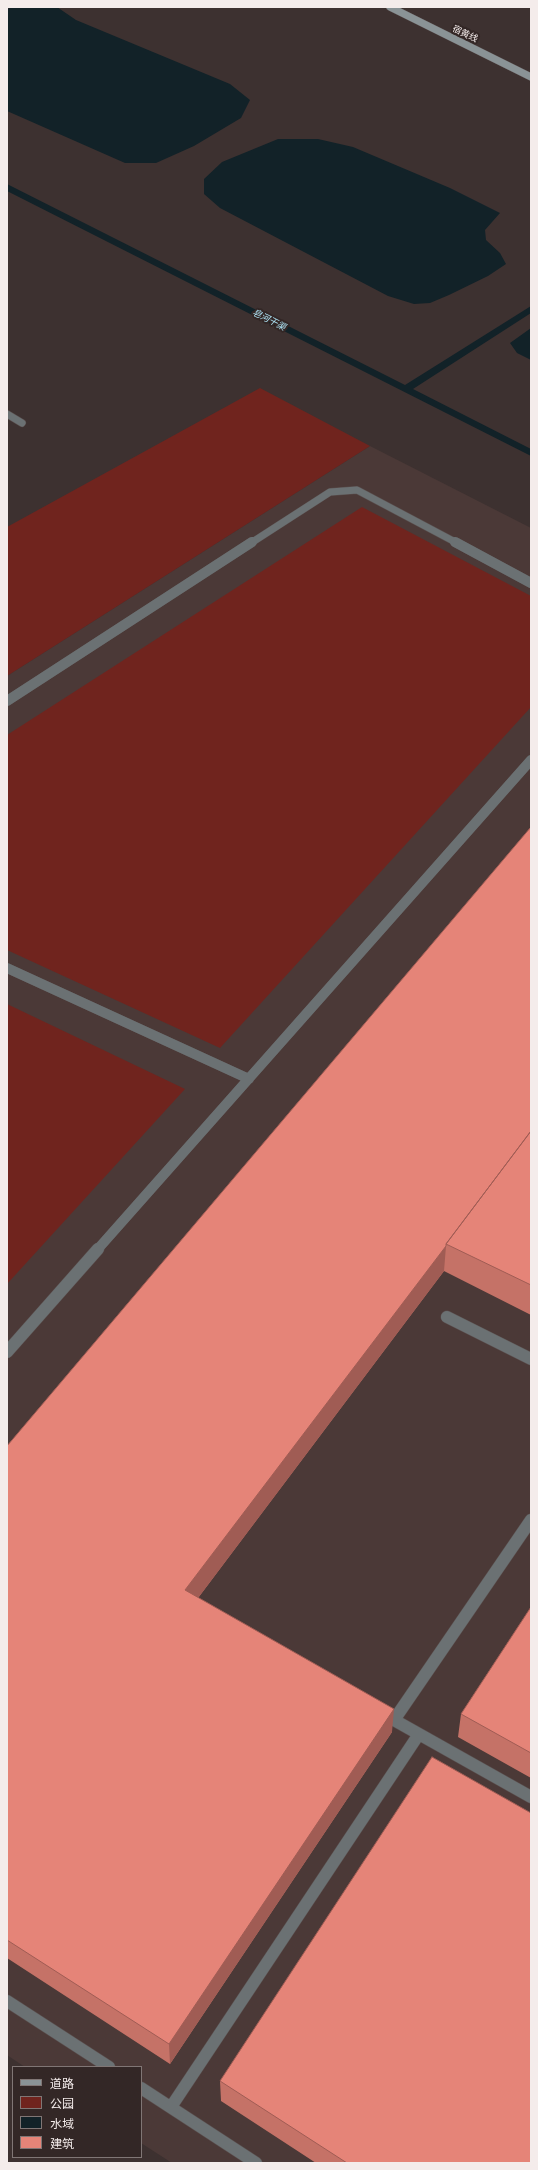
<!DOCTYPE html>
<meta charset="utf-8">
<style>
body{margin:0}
#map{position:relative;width:538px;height:2170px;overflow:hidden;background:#3d3130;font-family:"Work Sans","Noto Sans SC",sans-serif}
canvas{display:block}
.frame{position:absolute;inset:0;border:8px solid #f4eceb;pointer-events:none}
.legend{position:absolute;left:12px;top:2066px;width:130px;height:92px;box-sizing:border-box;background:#332726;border:1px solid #807675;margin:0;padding:5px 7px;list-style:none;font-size:12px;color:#f4eceb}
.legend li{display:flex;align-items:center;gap:8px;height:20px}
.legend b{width:20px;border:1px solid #807675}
</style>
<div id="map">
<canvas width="538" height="2170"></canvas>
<div class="frame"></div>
<ul class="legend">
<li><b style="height:5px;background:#8a9396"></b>道路</li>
<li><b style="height:11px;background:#70241e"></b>公园</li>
<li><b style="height:11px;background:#122228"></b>水域</li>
<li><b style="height:11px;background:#e58478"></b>建筑</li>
</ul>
</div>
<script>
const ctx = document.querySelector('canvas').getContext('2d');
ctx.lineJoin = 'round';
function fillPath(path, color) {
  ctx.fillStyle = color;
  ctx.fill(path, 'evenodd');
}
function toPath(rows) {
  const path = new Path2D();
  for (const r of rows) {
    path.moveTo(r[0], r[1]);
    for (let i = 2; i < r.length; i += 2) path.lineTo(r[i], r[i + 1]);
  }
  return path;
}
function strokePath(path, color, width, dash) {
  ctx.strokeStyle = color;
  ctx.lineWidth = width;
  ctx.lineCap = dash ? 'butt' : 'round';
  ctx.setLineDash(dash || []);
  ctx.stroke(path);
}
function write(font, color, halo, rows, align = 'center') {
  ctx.font = font + ' "Work Sans","Noto Sans SC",sans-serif';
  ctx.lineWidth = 4;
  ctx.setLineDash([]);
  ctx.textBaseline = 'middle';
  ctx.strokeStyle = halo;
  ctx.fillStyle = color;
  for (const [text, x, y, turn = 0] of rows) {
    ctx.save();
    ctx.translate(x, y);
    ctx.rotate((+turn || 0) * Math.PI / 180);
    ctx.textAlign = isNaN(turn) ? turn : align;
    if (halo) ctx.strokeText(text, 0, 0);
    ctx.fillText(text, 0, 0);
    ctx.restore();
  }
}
const built = toPath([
 [370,446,531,528,531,2163,172,2163,141,2143,141,2067,25,2067,7,2055,7,676]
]);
const green = toPath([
 [260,388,370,446,7,676,7,527],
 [362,507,531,596,531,707,220,1048,7,950,7,735],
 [7,1004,185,1089,7,1284]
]);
const water = toPath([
 [13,7,57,7,76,20,230,84,250,100,241,118,194,146,156,163,125,163,7,111,7,9],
 [278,139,318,139,353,147,450,188,500,213,485,230,486,240,500,253,506,264,488,276,449,295,430,303,414,304,388,296,220,208,204,194,204,179,222,162],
 [531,328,531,360,517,353,510,343]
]);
const stream = toPath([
 [7,184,405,385,531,306,531,313,413,389,531,449,531,456,7,191,7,184]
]);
const serviceFar2 = toPath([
 [7,414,22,423],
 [251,543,330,492,357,490,457,543]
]);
const serviceFar1 = toPath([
 [455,542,531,583],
 [7,701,252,542],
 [7,968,249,1079],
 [97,1250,531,760]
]);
const service = toPath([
 [447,1317,531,1359],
 [7,1352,98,1249],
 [531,1520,394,1720,531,1797],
 [7,2001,109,2067],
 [141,2088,256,2163],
 [171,2107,419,1734]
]);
const secondary = toPath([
 [390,7,531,77]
]);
const wall = toPath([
 [531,827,531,1315,444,1271,198,1598,392,1732,170,2064,7,1958,7,1446],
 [531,1607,531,1778,458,1737,461,1714],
 [220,2081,531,2163,316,2163,221,2101]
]);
const shadedWall = toPath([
 [446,1246,444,1271,186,1614,185,1590],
 [394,1709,392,1732,170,2064,169,2044]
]);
const building = toPath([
 [531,827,531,1131,446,1244,446,1246,185,1590,394,1709,169,2044,7,1940,7,1446,531,827],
 [531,1131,531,1285,446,1244,531,1131],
 [531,1607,531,1753,461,1714,531,1607],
 [432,1757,531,1813,531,2163,347,2163,220,2081,432,1757]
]);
const farStreetnames = [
 ["宿黄线",465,34,26]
];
const farWaternames = [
 ["皂河干渠",269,320,27]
];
fillPath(built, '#4b3937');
fillPath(green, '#70241e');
fillPath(water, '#122228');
fillPath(stream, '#122228');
strokePath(serviceFar2, '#5a4f4e', 8);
strokePath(serviceFar1, '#5a4f4e', 10);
strokePath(service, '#5a4f4e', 13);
strokePath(secondary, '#5a4f4e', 8);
strokePath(serviceFar2, '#6b7173', 7);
strokePath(serviceFar1, '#6b7173', 10);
strokePath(service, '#6b7173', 12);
strokePath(secondary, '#8a9396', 7);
fillPath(wall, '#c57267');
fillPath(shadedWall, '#a05c54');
fillPath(building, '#e58478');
strokePath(building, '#a05c54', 1);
write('9px', '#f4eceb', '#332726', farStreetnames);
write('italic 9px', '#aee4f6', '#332726', farWaternames);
</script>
